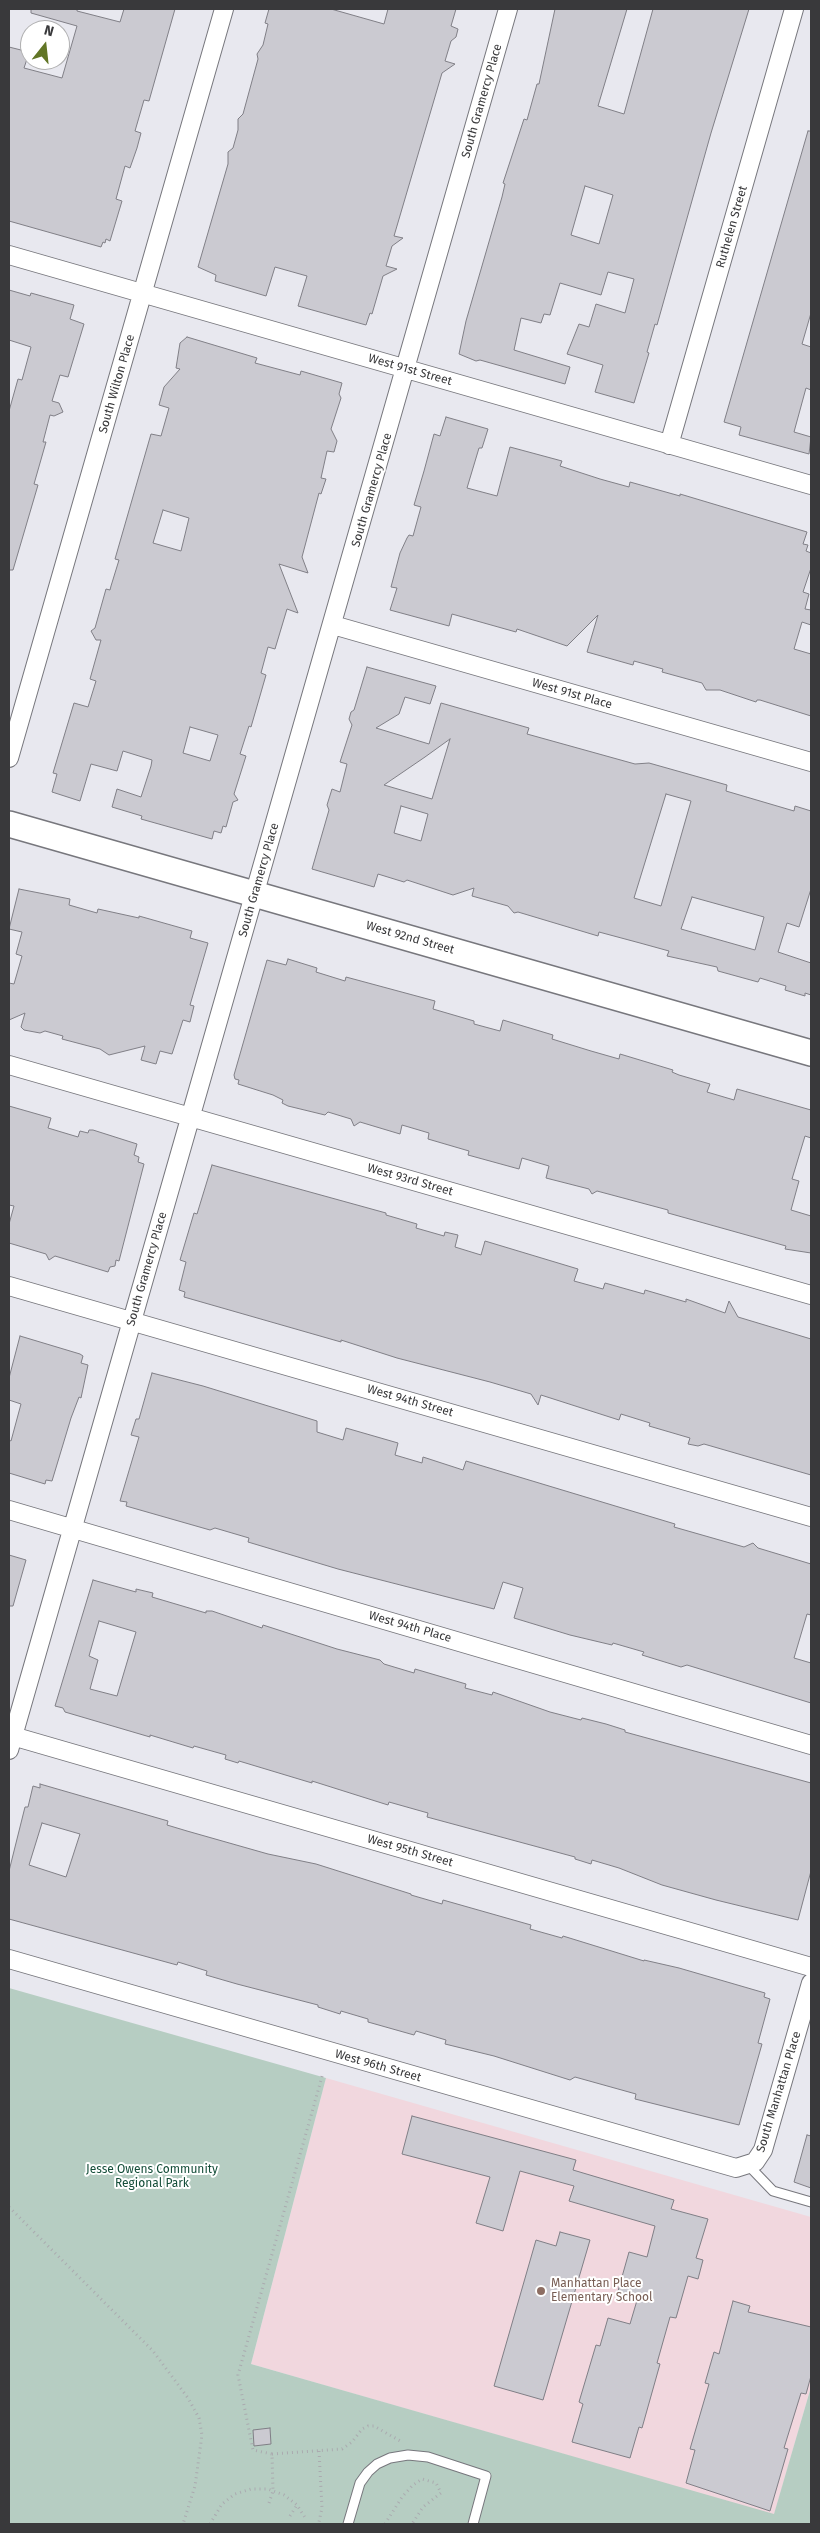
<!DOCTYPE html>
<style>
body{margin:0}
#map{position:relative;width:820px;height:2533px;overflow:hidden;background:#e8e8ef;font-family:"Fira Sans",sans-serif}
canvas{display:block}
.frame{position:absolute;inset:0;border:10px solid #39393b;pointer-events:none}
.north{position:absolute;left:20px;top:20px;width:50px;height:50px;box-sizing:border-box;background:#fff;border:1px solid #b0b0b1;border-radius:50%;rotate:16deg;font-size:14px;font-weight:700;line-height:20px;text-align:center;color:#39393b}
.north::after{content:'';display:block;margin:auto;width:18px;height:22px;background:#627626;clip-path:polygon(50% 0,100% 100%,50% 72%,0 100%)}
</style>
<div id="map">
<canvas width="820" height="2533"></canvas>
<div class="frame"></div>
<div class="north">N</div>
</div>
<script>
const ctx = document.querySelector('canvas').getContext('2d');
ctx.lineJoin = 'round';
function fillPath(path, color) {
  ctx.fillStyle = color;
  ctx.fill(path, 'evenodd');
}
function toPath(rows) {
  const path = new Path2D();
  for (const r of rows) {
    path.moveTo(r[0], r[1]);
    for (let i = 2; i < r.length; i += 2) path.lineTo(r[i], r[i + 1]);
  }
  return path;
}
function strokePath(path, color, width, dash) {
  ctx.strokeStyle = color;
  ctx.lineWidth = width;
  ctx.lineCap = dash ? 'butt' : 'round';
  ctx.setLineDash(dash || []);
  ctx.stroke(path);
}
function write(font, color, halo, rows, align = 'center') {
  ctx.font = font + ' "Fira Sans",sans-serif';
  ctx.lineWidth = 4;
  ctx.setLineDash([]);
  ctx.textBaseline = 'middle';
  ctx.strokeStyle = halo;
  ctx.fillStyle = color;
  for (const [text, x, y, turn = 0] of rows) {
    ctx.save();
    ctx.translate(x, y);
    ctx.rotate((+turn || 0) * Math.PI / 180);
    ctx.textAlign = isNaN(turn) ? turn : align;
    if (halo) ctx.strokeText(text, 0, 0);
    ctx.fillText(text, 0, 0);
    ctx.restore();
  }
}
const education = toPath([
 [326,2078,811,2217,811,2387,774,2515,251,2364]
]);
const green = toPath([
 [9,1988,326,2078,251,2364,774,2514,811,2387,811,2524,9,2524]
]);
const building = toPath([
 [31,9,77,9,77,11,120,22,124,9,175,9,149,101,144,100,135,131,141,133,137,148,130,168,125,166,116,199,122,201,110,241,106,239,105,243,103,242,101,247,9,221,9,47,25,51,28,56,24,68,62,78,77,26,31,13,31,9],
 [269,9,331,9,384,24,388,9,456,9,451,26,458,29,456,37,451,41,445,61,455,64,442,73,394,236,403,238,392,246,386,266,397,269,383,276,372,314,370,313,366,325,298,306,307,276,275,267,266,296,215,281,216,275,198,267,228,164,228,152,233,148,238,130,238,119,243,114,258,59,257,54,263,45,268,24,265,23,269,9],
 [555,9,627,9,598,106,624,114,653,9,749,9,711,133,657,325,655,324,647,352,649,353,634,403,595,392,603,365,567,354,579,324,589,327,596,304,625,313,634,279,608,272,601,295,560,283,550,315,544,314,541,323,521,318,514,350,570,367,565,384,480,360,476,361,459,354,466,321,502,197,505,184,503,183,524,119,527,120,537,84,539,84,555,9],
 [585,186,613,195,599,244,571,235,585,186],
 [808,131,811,131,811,313,802,344,811,347,811,390,806,388,794,432,811,437,809,454,739,435,741,427,724,422,808,131],
 [9,290,30,296,31,293,74,305,70,319,84,324,68,377,60,375,52,401,59,403,63,412,54,416,50,415,43,442,46,442,34,484,38,485,13,570,9,570,9,411,18,379,22,380,31,347,9,340,9,290],
 [187,337,257,358,255,363,300,375,301,371,342,383,339,394,341,398,331,429,337,441,334,452,327,451,321,478,326,479,321,494,319,493,302,557,308,573,279,564,298,613,287,609,275,649,268,647,261,673,266,675,251,727,249,726,240,754,246,756,234,794,238,800,233,802,226,827,223,826,221,833,214,831,212,839,141,819,142,816,112,807,117,789,141,797,151,766,152,760,123,751,117,771,91,764,80,801,52,792,57,774,53,773,74,703,88,707,96,681,90,679,101,640,96,640,91,631,95,628,106,589,110,590,111,586,119,560,115,559,151,434,161,436,169,408,159,405,164,387,180,369,176,368,180,343,187,337],
 [163,510,189,518,181,551,153,543,163,510],
 [190,727,218,735,210,761,183,753,190,727],
 [446,417,488,429,482,448,479,448,467,488,497,496,510,447,562,461,560,466,600,479,629,487,630,482,680,496,680,494,807,532,803,544,808,545,806,551,811,553,811,568,803,592,809,594,805,609,811,610,811,625,802,622,794,649,811,654,811,716,760,700,757,700,756,702,720,690,706,690,702,683,662,672,663,669,634,661,633,665,587,652,598,615,567,646,517,629,516,632,452,614,449,626,390,610,397,588,391,587,400,553,407,538,409,535,413,536,421,507,414,505,424,471,434,434,440,436,446,417],
 [367,667,436,686,430,704,405,697,399,714,376,728,429,744,441,703,529,728,527,734,635,764,649,763,727,785,726,791,794,811,795,806,811,811,811,889,799,927,787,923,778,952,811,963,811,995,805,993,805,996,785,990,786,986,760,978,758,982,718,971,717,967,667,956,669,951,640,943,599,932,598,936,518,912,514,913,508,906,472,896,474,888,453,895,407,880,404,882,378,874,374,887,312,869,329,810,327,805,332,789,340,792,347,764,340,762,352,725,349,719,351,712,354,710,367,667],
 [450,739,432,799,384,785,425,757,450,739],
 [666,794,691,801,661,906,634,898,666,794],
 [401,806,428,814,421,841,394,833,401,806],
 [692,897,764,917,755,950,681,929,692,897],
 [19,889,70,899,69,905,97,913,98,909,139,918,139,916,192,931,190,938,208,943,190,1005,194,1006,190,1022,183,1020,172,1054,160,1051,156,1064,141,1060,145,1046,109,1055,100,1049,62,1039,63,1036,45,1031,40,1033,24,1030,21,1027,25,1013,9,1020,9,983,14,984,22,956,16,954,22,932,9,929,19,889],
 [288,959,317,968,316,972,345,981,346,977,435,1001,433,1009,474,1021,474,1024,500,1031,503,1020,553,1035,552,1039,591,1051,619,1059,620,1054,673,1070,672,1072,679,1075,710,1084,707,1092,734,1100,737,1089,811,1110,811,1138,805,1136,792,1179,799,1181,791,1210,811,1216,811,1253,785,1249,786,1246,668,1213,668,1210,597,1191,592,1194,589,1189,546,1178,549,1166,522,1158,519,1169,468,1155,469,1151,428,1139,429,1133,402,1125,400,1134,360,1122,354,1126,351,1119,328,1112,325,1115,288,1106,282,1103,283,1100,273,1095,238,1084,239,1080,235,1079,234,1075,267,960,286,965,288,959],
 [9,1106,51,1118,48,1128,78,1137,80,1131,88,1133,89,1130,93,1130,137,1144,134,1155,139,1157,138,1162,144,1164,119,1261,116,1260,115,1266,110,1267,108,1272,55,1256,49,1260,46,1254,9,1243,9,1224,14,1206,9,1205,9,1106],
 [212,1165,386,1213,386,1215,417,1224,416,1228,444,1236,445,1232,458,1235,455,1247,481,1255,485,1241,578,1269,574,1281,603,1289,605,1283,644,1294,645,1290,686,1302,686,1299,725,1313,729,1301,738,1317,811,1339,811,1475,704,1444,698,1446,688,1444,690,1438,649,1426,650,1423,621,1414,619,1420,541,1395,538,1405,531,1394,490,1382,397,1358,341,1340,341,1342,184,1297,185,1292,179,1290,186,1262,180,1260,194,1213,197,1214,212,1165],
 [20,1336,80,1354,83,1356,81,1363,88,1365,81,1398,79,1397,71,1418,52,1481,46,1480,45,1484,9,1473,9,1440,11,1441,21,1404,9,1400,9,1378,20,1336],
 [152,1373,203,1386,317,1421,317,1432,343,1440,346,1428,398,1443,395,1455,422,1463,423,1457,463,1470,466,1461,675,1524,674,1527,744,1547,753,1543,758,1548,811,1564,811,1615,807,1614,794,1658,811,1663,811,1703,687,1665,681,1667,642,1655,644,1652,613,1643,612,1645,570,1635,514,1618,523,1588,503,1582,494,1609,338,1569,248,1542,249,1538,215,1528,210,1530,126,1506,127,1502,120,1501,139,1437,131,1435,136,1419,139,1419,152,1373],
 [9,1555,26,1560,13,1606,9,1606,9,1555],
 [93,1580,136,1592,136,1589,153,1593,152,1597,206,1613,206,1611,212,1611,262,1628,263,1625,337,1649,380,1660,384,1664,414,1673,415,1669,466,1684,465,1688,492,1695,493,1692,550,1712,581,1720,582,1718,606,1724,625,1730,625,1732,811,1783,811,1871,798,1920,716,1900,662,1885,619,1868,592,1860,591,1864,575,1859,575,1857,427,1817,428,1813,389,1802,388,1805,312,1781,312,1783,239,1761,238,1763,225,1759,226,1755,194,1746,193,1748,150,1735,150,1737,65,1712,63,1708,55,1706,93,1580],
 [99,1621,136,1632,117,1696,90,1689,98,1660,89,1656,99,1621],
 [40,1784,168,1821,167,1825,187,1831,268,1854,316,1864,411,1894,411,1895,442,1904,443,1900,531,1925,530,1929,562,1938,563,1936,644,1961,644,1960,679,1968,765,1993,764,1997,770,1999,758,2043,762,2044,739,2125,635,2099,636,2094,575,2077,570,2080,494,2056,445,2044,446,2040,416,2031,414,2035,368,2022,368,2019,341,2011,340,2014,318,2007,318,2005,237,1984,206,1975,207,1971,178,1962,177,1965,9,1919,9,1871,25,1807,28,1807,33,1786,40,1788,40,1784],
 [42,1823,80,1834,66,1877,29,1865,42,1823],
 [412,2116,576,2160,573,2170,674,2200,671,2209,708,2219,696,2258,703,2260,698,2279,688,2276,676,2318,670,2317,657,2363,660,2364,642,2428,639,2427,630,2458,572,2442,583,2404,579,2402,596,2345,600,2346,608,2318,630,2324,638,2297,618,2291,629,2252,647,2257,655,2226,569,2201,574,2186,520,2171,503,2231,476,2223,490,2177,402,2154,412,2116],
 [807,2135,811,2136,811,2188,794,2182,807,2135],
 [560,2232,590,2240,543,2400,494,2386,536,2240,556,2246,560,2232],
 [733,2301,750,2306,748,2312,811,2327,811,2376,806,2394,801,2393,784,2448,788,2449,770,2511,686,2483,695,2450,690,2449,709,2384,705,2383,714,2352,719,2354,733,2301],
 [270,2428,271,2444,254,2446,253,2430,270,2428]
]);
const path = toPath([
 [9,2207,153,2351,188,2398,199,2418,202,2435,195,2486,183,2524],
 [319,2451,322,2508,319,2522],
 [272,2454,342,2449,352,2442,362,2429,368,2426,374,2426,402,2442],
 [269,2503,273,2491,272,2454,253,2450,238,2375,323,2073],
 [290,2516,297,2505],
 [210,2524,222,2504,235,2494,251,2489,268,2489,284,2495,297,2505,306,2519],
 [385,2524,402,2497,413,2485,422,2479,436,2483,441,2493,423,2507,412,2524]
]);
const lane = toPath([
 [749,2166,773,2191,811,2202],
 [348,2524,360,2483,368,2472,377,2464,390,2458,408,2455,428,2457,486,2476,473,2524]
]);
const street = toPath([
 [9,255,811,485],
 [669,445,794,9],
 [333,625,811,762],
 [9,758,224,9],
 [9,1065,811,1295],
 [9,1286,811,1517],
 [9,1510,811,1745],
 [9,1735,811,1967],
 [9,1750,508,9],
 [9,1959,736,2168,755,2162,763,2150,811,1983]
]);
const secondary = toPath([
 [9,824,811,1053]
]);
const markers = [
 [541,2291,5,"#8d6e63"]
];
const streetNames = [
 ["South Gramercy Place",482,101,-74],
 ["Ruthelen Street",732,227,-74],
 ["West 91st Street",410,370,16],
 ["South Wilton Place",117,384,-74],
 ["South Gramercy Place",372,490,-74],
 ["West 91st Place",572,694,16],
 ["South Gramercy Place",259,880,-74],
 ["West 92nd Street",410,938,16],
 ["West 93rd Street",410,1180,16],
 ["South Gramercy Place",147,1269,-74],
 ["West 94th Street",410,1401,16],
 ["West 94th Place",410,1627,16],
 ["West 95th Street",410,1851,16],
 ["West 96th Street",378,2066,16],
 ["South Manhattan Place",779,2092,-73]
];
const parkNames = [
 ["Jesse Owens Community",152,2170],
 ["Regional Park",152,2184]
];
const educationNames = [
 ["Manhattan Place",551,2284],
 ["Elementary School",551,2298]
];
fillPath(education, '#f1d7de');
fillPath(green, '#b6cdc2');
fillPath(building, '#cbcad1');
strokePath(building, '#807f86', 1);
strokePath(lane, '#77777d', 11);
strokePath(street, '#77777d', 20);
strokePath(secondary, '#77777d', 28);
strokePath(path, '#aaaaaf', 3, [1, 4]);
strokePath(lane, '#fff', 9);
strokePath(street, '#fff', 18);
strokePath(secondary, '#fff', 25);
for (const [x, y, r, color] of markers) {
  const dot = new Path2D();
  dot.arc(x, y, r, 0, 2 * Math.PI);
  ctx.fillStyle = color;
  ctx.fill(dot);
  strokePath(dot, '#fff', 2);
}
write('12px', '#39393b', '#fff', streetNames);
write('12px', '#144e39', '#fff', parkNames);
write('12px', '#785e54', '#fff', educationNames, 'left');
</script>
